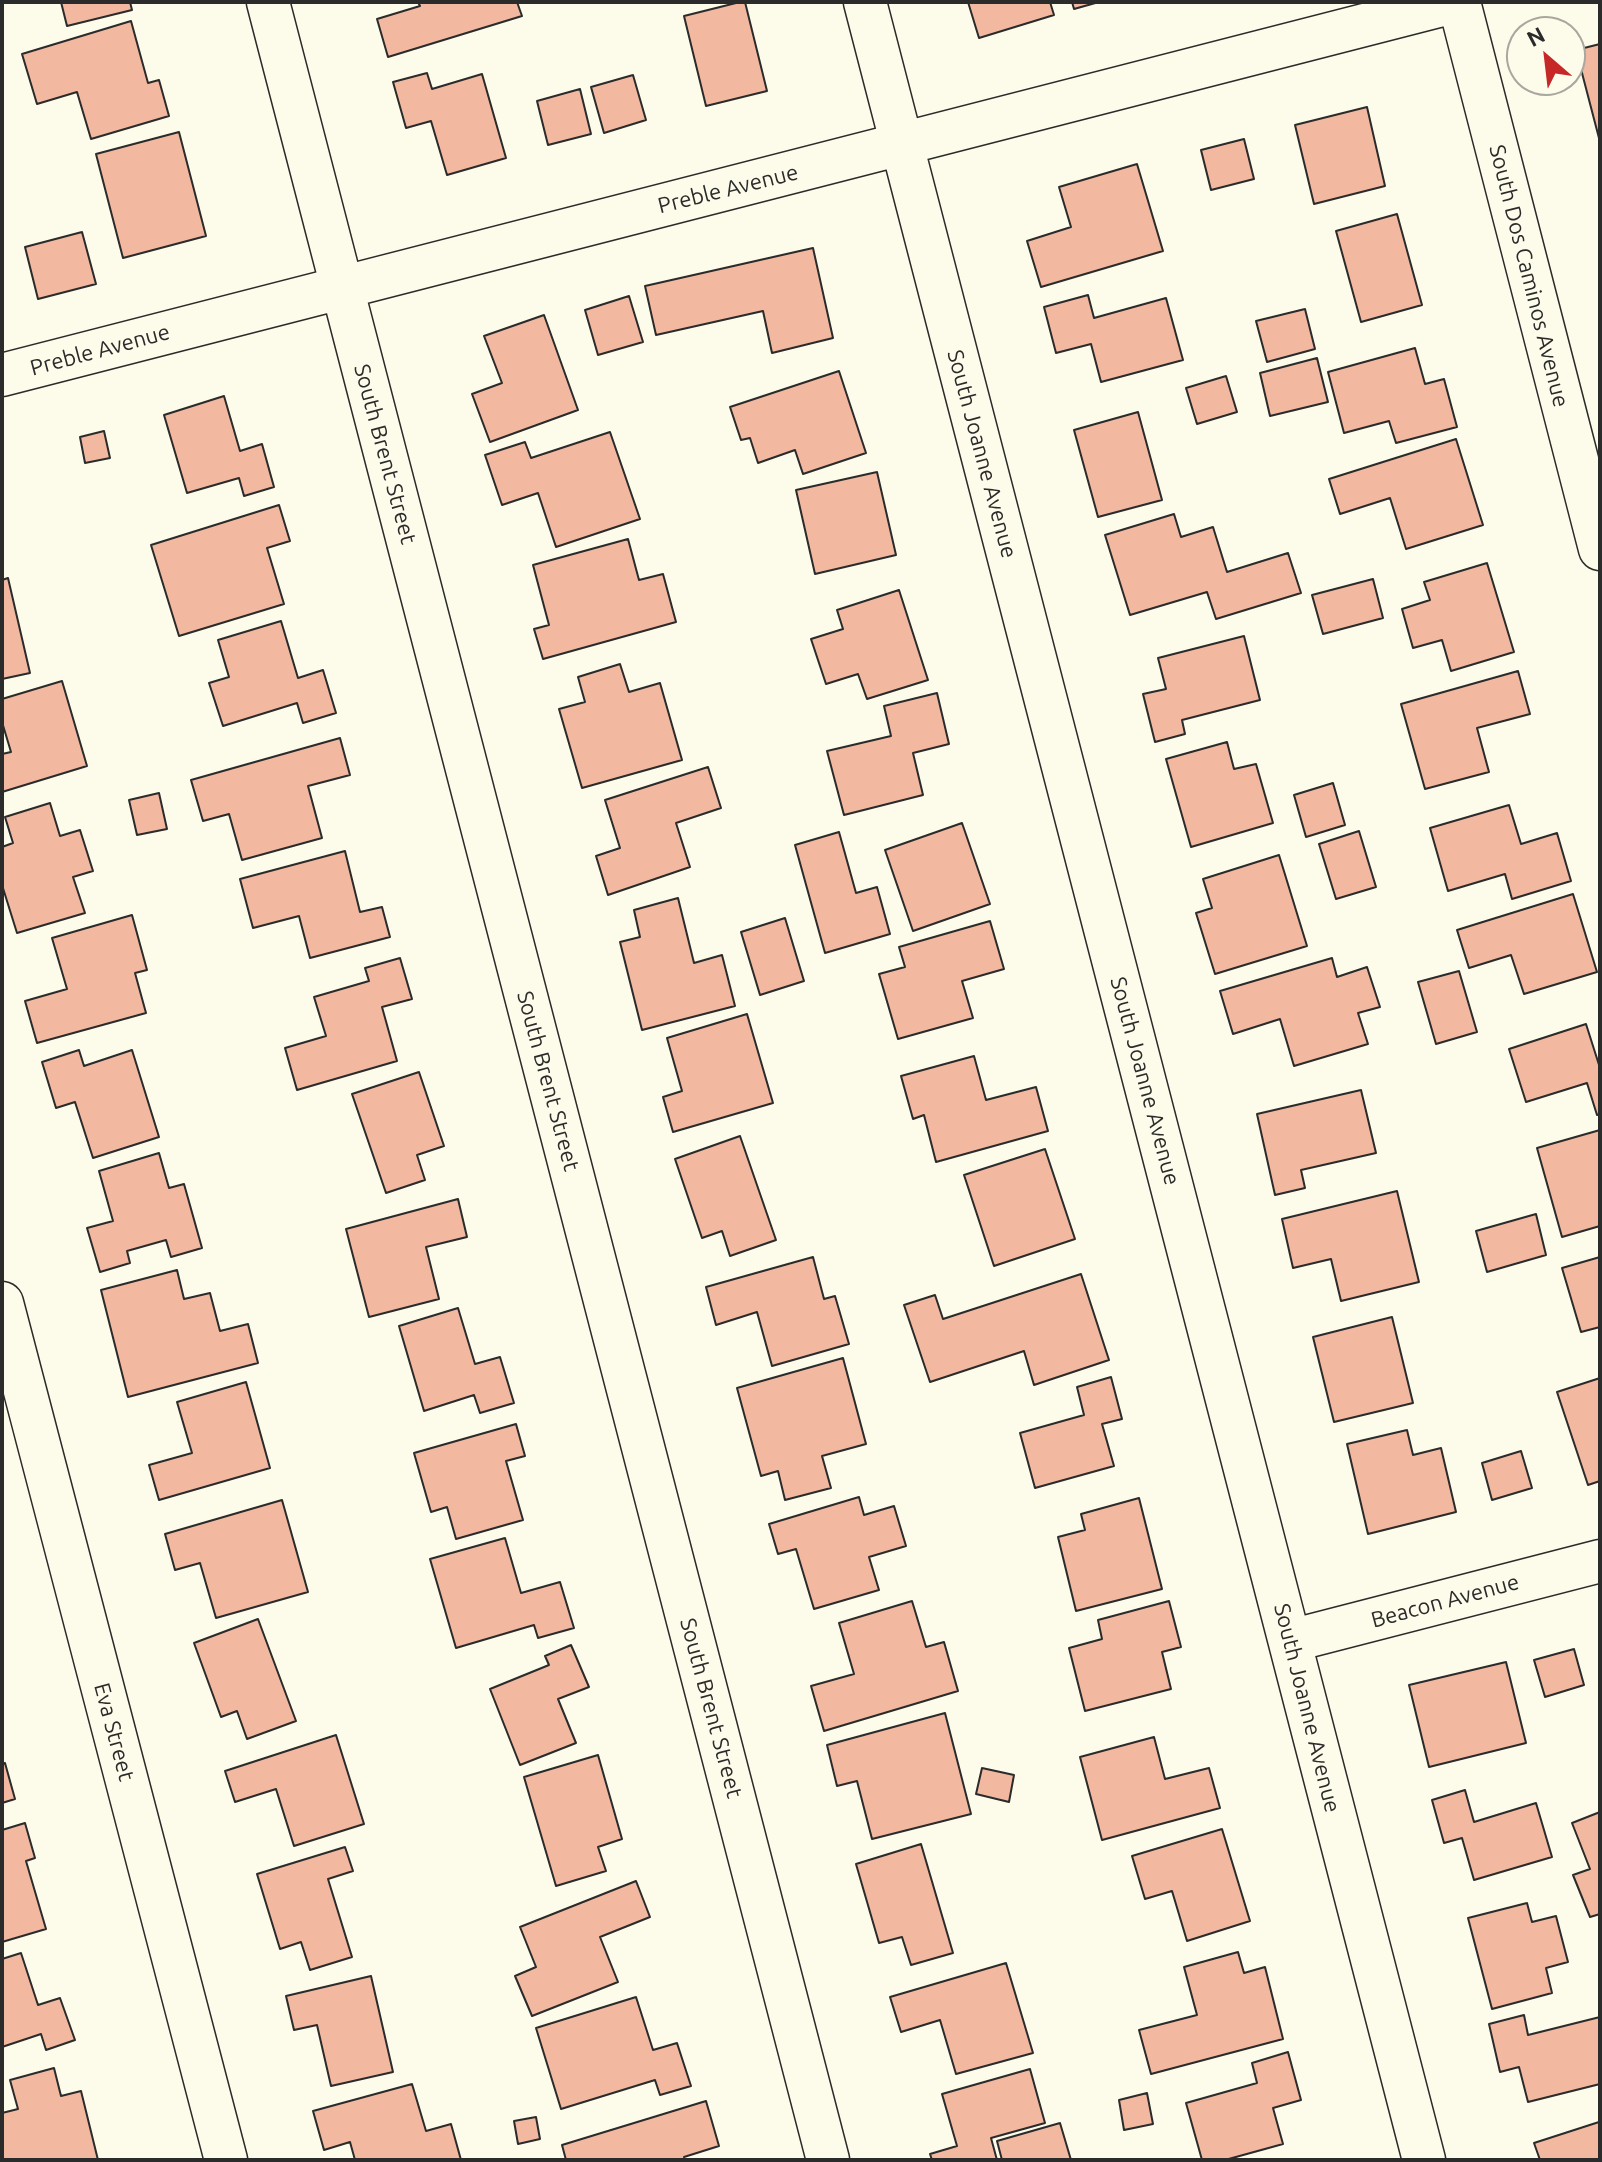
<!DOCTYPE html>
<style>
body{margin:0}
#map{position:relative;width:1602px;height:2162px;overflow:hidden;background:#fdfbea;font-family:Ubuntu,sans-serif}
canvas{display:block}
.frame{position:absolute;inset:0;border:4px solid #2b2b2b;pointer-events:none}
.north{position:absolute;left:1506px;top:16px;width:80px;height:80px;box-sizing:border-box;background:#fdfbea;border:2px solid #a9a89e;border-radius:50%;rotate:332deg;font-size:22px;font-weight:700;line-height:32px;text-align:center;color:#2b2b2b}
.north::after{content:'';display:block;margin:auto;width:28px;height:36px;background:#c62828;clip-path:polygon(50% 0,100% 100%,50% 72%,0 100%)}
</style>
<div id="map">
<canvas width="1602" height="2162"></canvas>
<div class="frame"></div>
<div class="north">N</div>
</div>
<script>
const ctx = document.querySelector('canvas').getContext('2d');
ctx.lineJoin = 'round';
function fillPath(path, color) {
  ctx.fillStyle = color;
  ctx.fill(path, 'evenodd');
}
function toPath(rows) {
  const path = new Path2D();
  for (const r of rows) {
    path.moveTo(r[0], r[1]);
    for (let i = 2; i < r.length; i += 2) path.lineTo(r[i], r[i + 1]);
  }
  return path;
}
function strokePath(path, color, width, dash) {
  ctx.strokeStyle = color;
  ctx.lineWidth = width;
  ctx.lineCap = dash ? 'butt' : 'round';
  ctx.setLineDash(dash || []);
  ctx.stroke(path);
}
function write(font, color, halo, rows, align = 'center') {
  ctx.font = font + ' Ubuntu,sans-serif';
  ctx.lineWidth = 6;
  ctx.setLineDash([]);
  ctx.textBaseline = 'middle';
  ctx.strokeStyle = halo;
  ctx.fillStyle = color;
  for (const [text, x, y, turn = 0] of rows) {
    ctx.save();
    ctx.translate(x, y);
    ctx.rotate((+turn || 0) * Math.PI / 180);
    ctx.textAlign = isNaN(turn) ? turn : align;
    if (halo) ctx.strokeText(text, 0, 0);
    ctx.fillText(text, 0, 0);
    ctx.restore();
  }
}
const building = toPath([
 [61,2,130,2,132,10,67,26,61,2],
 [418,2,517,2,522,16,388,57,377,19,420,6,418,2],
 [740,2,745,2,767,91,706,106,684,16,740,2],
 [968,2,1050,2,1054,15,979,38,968,2],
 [1072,2,1099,2,1074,9,1072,2],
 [131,21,148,83,159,80,169,116,91,139,77,92,37,104,22,54,131,21],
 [1600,44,1600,142,1576,50,1600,44],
 [427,73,432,89,482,74,506,158,447,175,431,121,406,128,393,82,427,73],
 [633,75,646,120,604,133,591,87,633,75],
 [580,89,591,134,548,145,537,101,580,89],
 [1367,107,1385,186,1314,204,1295,125,1367,107],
 [179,132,206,236,123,258,96,154,179,132],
 [1244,139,1254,179,1211,190,1201,150,1244,139],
 [1137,164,1163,251,1041,287,1027,241,1071,227,1059,187,1137,164],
 [1397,214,1422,305,1361,322,1336,231,1397,214],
 [82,232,96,284,38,299,25,247,82,232],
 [813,248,833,338,772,353,763,311,656,335,645,286,813,248],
 [1088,295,1094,318,1166,298,1183,360,1101,382,1091,344,1056,353,1044,307,1088,295],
 [629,296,643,342,598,355,585,310,629,296],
 [1305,309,1315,349,1267,362,1256,321,1305,309],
 [544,315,578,410,490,442,472,394,502,383,484,336,544,315],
 [1415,348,1425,384,1444,379,1457,427,1396,443,1389,421,1344,433,1328,372,1415,348],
 [1317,358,1328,402,1270,416,1260,373,1317,358],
 [839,371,866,453,803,474,795,450,758,463,750,438,741,440,730,407,839,371],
 [1226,376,1237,412,1197,424,1186,388,1226,376],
 [224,396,240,451,262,444,274,487,244,496,239,478,187,493,164,415,224,396],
 [1138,412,1162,500,1098,517,1074,430,1138,412],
 [104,431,110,458,85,463,80,437,104,431],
 [610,432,640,519,556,547,538,493,502,505,485,455,525,442,531,458,610,432],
 [1456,439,1483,525,1406,549,1390,498,1340,514,1329,479,1456,439],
 [877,472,896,555,815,574,796,490,877,472],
 [279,505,290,541,267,548,284,604,179,636,151,545,279,505],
 [1174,514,1181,537,1213,527,1227,572,1288,553,1301,593,1216,619,1207,592,1130,615,1105,535,1174,514],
 [628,539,639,580,663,574,676,622,543,659,534,629,549,625,533,565,628,539],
 [1487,563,1514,652,1451,671,1442,640,1413,648,1402,609,1430,600,1424,582,1487,563],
 [8,578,30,673,2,679,2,580,8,578],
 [1373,579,1383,618,1323,634,1312,595,1373,579],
 [899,590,928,680,867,699,858,674,826,684,811,639,843,629,837,610,899,590],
 [281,621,298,678,323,670,336,713,303,723,297,703,223,726,209,683,229,677,218,640,281,621],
 [1244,636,1260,700,1182,720,1185,734,1155,742,1143,694,1166,689,1158,658,1244,636],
 [620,664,629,692,660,683,682,760,582,788,559,709,585,702,578,677,620,664],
 [1518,671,1530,714,1477,728,1489,772,1425,789,1401,704,1518,671],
 [62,681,87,766,2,792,2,754,11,752,2,722,2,699,62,681],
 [937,693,949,744,913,753,923,795,844,815,827,751,891,736,884,706,937,693],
 [340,738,350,775,308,786,322,838,242,860,229,814,203,821,191,780,340,738],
 [1227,742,1234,769,1256,764,1273,823,1191,847,1166,759,1227,742],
 [708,767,721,808,676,823,690,867,608,895,596,856,620,848,605,800,708,767],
 [1333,783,1345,825,1306,837,1294,795,1333,783],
 [159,793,167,829,137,835,129,800,159,793],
 [50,803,60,836,80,830,93,871,73,877,85,913,17,933,2,885,2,847,13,843,5,817,50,803],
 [1509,805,1521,844,1557,833,1571,881,1512,899,1505,874,1448,891,1430,828,1509,805],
 [962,823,990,904,913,931,885,850,962,823],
 [1359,831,1376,887,1336,899,1319,844,1359,831],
 [839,832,856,893,877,887,890,934,825,953,795,845,839,832],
 [345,851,360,912,382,907,390,937,310,958,299,916,253,928,240,879,345,851],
 [1279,855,1307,946,1215,974,1196,913,1212,908,1203,879,1279,855],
 [1573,894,1597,972,1524,994,1511,955,1469,968,1457,930,1573,894],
 [678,898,694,963,722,955,735,1006,642,1030,620,942,640,937,634,910,678,898],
 [132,915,147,970,135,973,146,1013,37,1043,25,1001,67,989,52,938,132,915],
 [785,918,804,981,760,995,741,932,785,918],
 [990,921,1004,969,962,981,973,1018,898,1039,879,974,905,967,899,947,990,921],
 [400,958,412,999,382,1007,397,1061,297,1090,285,1048,326,1036,314,997,369,981,365,968,400,958],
 [1332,958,1337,977,1367,967,1380,1007,1358,1013,1368,1044,1294,1066,1280,1019,1233,1034,1220,991,1332,958],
 [1459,971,1477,1032,1436,1044,1418,982,1459,971],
 [747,1014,773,1103,673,1132,663,1097,682,1091,667,1038,747,1014],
 [1586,1024,1600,1068,1600,1114,1597,1115,1587,1083,1526,1102,1509,1049,1586,1024],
 [79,1050,84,1066,132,1050,159,1137,93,1158,75,1102,56,1108,42,1062,79,1050],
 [974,1056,986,1100,1036,1087,1048,1131,936,1162,924,1115,913,1119,901,1076,974,1056],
 [419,1072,444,1146,417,1155,425,1180,386,1193,352,1094,419,1072],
 [1361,1090,1376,1153,1301,1170,1305,1188,1275,1195,1257,1114,1361,1090],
 [1600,1130,1600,1226,1562,1237,1537,1148,1600,1130],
 [740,1136,776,1240,730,1256,722,1231,702,1238,675,1159,740,1136],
 [1045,1149,1075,1239,994,1266,964,1175,1045,1149],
 [159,1153,169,1188,184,1184,202,1248,171,1257,166,1240,127,1251,130,1263,100,1272,87,1228,113,1221,99,1171,159,1153],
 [1397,1191,1419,1282,1341,1301,1331,1259,1293,1268,1282,1219,1397,1191],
 [458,1199,467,1237,426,1247,439,1299,369,1317,346,1229,458,1199],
 [1536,1214,1546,1255,1487,1272,1476,1231,1536,1214],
 [813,1257,824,1299,835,1296,849,1344,772,1366,757,1312,716,1325,706,1287,813,1257],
 [1600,1257,1600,1327,1581,1332,1562,1268,1600,1257],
 [177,1270,184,1299,210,1293,220,1331,248,1324,258,1363,128,1397,101,1290,177,1270],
 [1081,1274,1109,1360,1034,1385,1024,1351,930,1382,904,1305,935,1295,943,1319,1081,1274],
 [458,1308,475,1364,500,1357,514,1403,480,1413,474,1395,424,1411,399,1326,458,1308],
 [1392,1317,1413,1403,1334,1422,1313,1337,1392,1317],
 [843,1358,866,1444,822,1456,831,1488,785,1500,778,1471,761,1476,737,1388,843,1358],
 [1111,1377,1122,1419,1102,1424,1114,1466,1035,1488,1020,1433,1084,1415,1077,1387,1111,1377],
 [1600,1378,1600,1481,1588,1485,1557,1392,1600,1378],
 [246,1382,270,1468,159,1500,149,1465,192,1453,177,1402,246,1382],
 [516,1424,525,1456,506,1461,523,1520,456,1539,447,1507,431,1512,414,1453,516,1424],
 [1407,1430,1413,1455,1441,1448,1456,1512,1368,1534,1347,1444,1407,1430],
 [1521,1451,1532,1488,1492,1500,1482,1463,1521,1451],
 [859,1497,864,1515,894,1506,906,1546,869,1557,879,1590,814,1609,796,1549,778,1554,769,1524,859,1497],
 [1139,1498,1162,1589,1076,1611,1058,1537,1085,1530,1081,1514,1139,1498],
 [282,1500,308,1592,216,1618,200,1563,175,1570,165,1534,282,1500],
 [505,1538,521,1593,560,1582,574,1628,538,1638,534,1625,456,1648,430,1559,505,1538],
 [912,1601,926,1647,944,1642,958,1691,824,1731,811,1686,854,1674,839,1623,912,1601],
 [1169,1601,1181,1647,1162,1652,1171,1689,1085,1711,1069,1648,1102,1639,1098,1620,1169,1601],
 [258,1619,296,1721,247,1739,237,1711,221,1717,194,1643,258,1619],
 [571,1645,589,1687,558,1699,576,1743,520,1765,490,1689,549,1665,545,1656,571,1645],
 [1574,1649,1584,1685,1545,1697,1534,1660,1574,1649],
 [1506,1662,1526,1743,1429,1767,1409,1685,1506,1662],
 [945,1713,971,1814,872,1839,857,1781,837,1786,827,1745,945,1713],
 [336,1735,364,1824,294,1846,276,1789,235,1802,225,1771,336,1735],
 [1154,1737,1165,1779,1209,1768,1220,1808,1102,1840,1080,1757,1154,1737],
 [598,1755,622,1839,598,1847,606,1871,556,1886,524,1777,598,1755],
 [5,1763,15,1799,2,1803,2,1764,5,1763],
 [982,1768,1014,1775,1009,1802,976,1794,982,1768],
 [1465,1790,1474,1822,1536,1803,1552,1857,1474,1880,1462,1838,1444,1843,1432,1800,1465,1790],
 [1600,1812,1600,1914,1590,1917,1573,1875,1590,1869,1572,1823,1600,1812],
 [25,1823,35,1858,26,1861,46,1929,2,1942,2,1830,25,1823],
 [1222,1829,1250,1921,1187,1941,1172,1891,1145,1899,1132,1856,1222,1829],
 [921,1844,953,1953,911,1965,902,1937,879,1943,856,1864,921,1844],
 [345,1847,353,1871,328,1879,352,1957,310,1970,301,1942,280,1949,257,1874,345,1847],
 [636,1881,650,1917,600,1937,618,1982,532,2016,515,1976,536,1967,520,1927,636,1881],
 [1527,1903,1532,1922,1556,1916,1568,1962,1546,1968,1552,1993,1492,2009,1468,1918,1527,1903],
 [1238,1952,1244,1973,1265,1967,1283,2039,1151,2074,1139,2030,1197,2015,1184,1967,1238,1952],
 [21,1953,38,2005,60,1998,75,2040,46,2050,41,2034,2,2047,2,1959,21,1953],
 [1006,1963,1033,2053,956,2074,940,2020,901,2032,890,1997,1006,1963],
 [371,1976,393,2072,331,2086,317,2025,294,2030,286,1996,371,1976],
 [636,1997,653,2050,677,2043,691,2086,660,2095,655,2080,561,2109,536,2028,636,1997],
 [1524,2015,1528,2035,1600,2017,1600,2084,1528,2102,1519,2067,1500,2072,1489,2024,1524,2015],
 [1288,2052,1301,2100,1273,2108,1283,2144,1225,2160,1202,2160,1186,2103,1257,2083,1252,2063,1288,2052],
 [54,2068,61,2096,81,2091,98,2160,4,2160,2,2156,2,2113,18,2109,10,2080,54,2068],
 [1030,2069,1045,2123,991,2138,997,2160,932,2160,930,2154,957,2146,942,2094,1030,2069],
 [412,2084,426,2131,451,2124,461,2160,355,2160,350,2142,324,2150,313,2111,412,2084],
 [1147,2093,1153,2124,1124,2130,1119,2100,1147,2093],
 [706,2101,719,2146,684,2157,685,2160,566,2160,562,2145,706,2101],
 [536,2117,540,2139,518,2144,514,2121,536,2117],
 [1599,2122,1600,2160,1540,2160,1534,2143,1599,2122],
 [1060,2123,1071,2160,1002,2160,997,2141,1060,2123]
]);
const street = toPath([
 [268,2,828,2160],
 [865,2,1424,2160],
 [1459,2,1600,549],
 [2,375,1454,2],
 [2,1303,226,2160],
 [1290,1641,1600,1561]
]);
const streetNames = [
 ["Preble Avenue",728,189,-14],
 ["South Dos Caminos Avenue",1529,276,76],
 ["Preble Avenue",100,350,-15],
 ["South Brent Street",385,454,75],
 ["South Joanne Avenue",982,454,75],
 ["South Brent Street",548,1081,75],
 ["South Joanne Avenue",1145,1081,75],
 ["Beacon Avenue",1445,1601,-15],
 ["South Brent Street",711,1708,75],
 ["South Joanne Avenue",1307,1708,76],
 ["Eva Street",114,1732,75]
];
fillPath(building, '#f2b8a0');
strokePath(building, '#2b2b2b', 2);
strokePath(street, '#2b2b2b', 45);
strokePath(street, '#fdfbea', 42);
write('22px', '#2b2b2b', '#fdfbea', streetNames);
</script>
